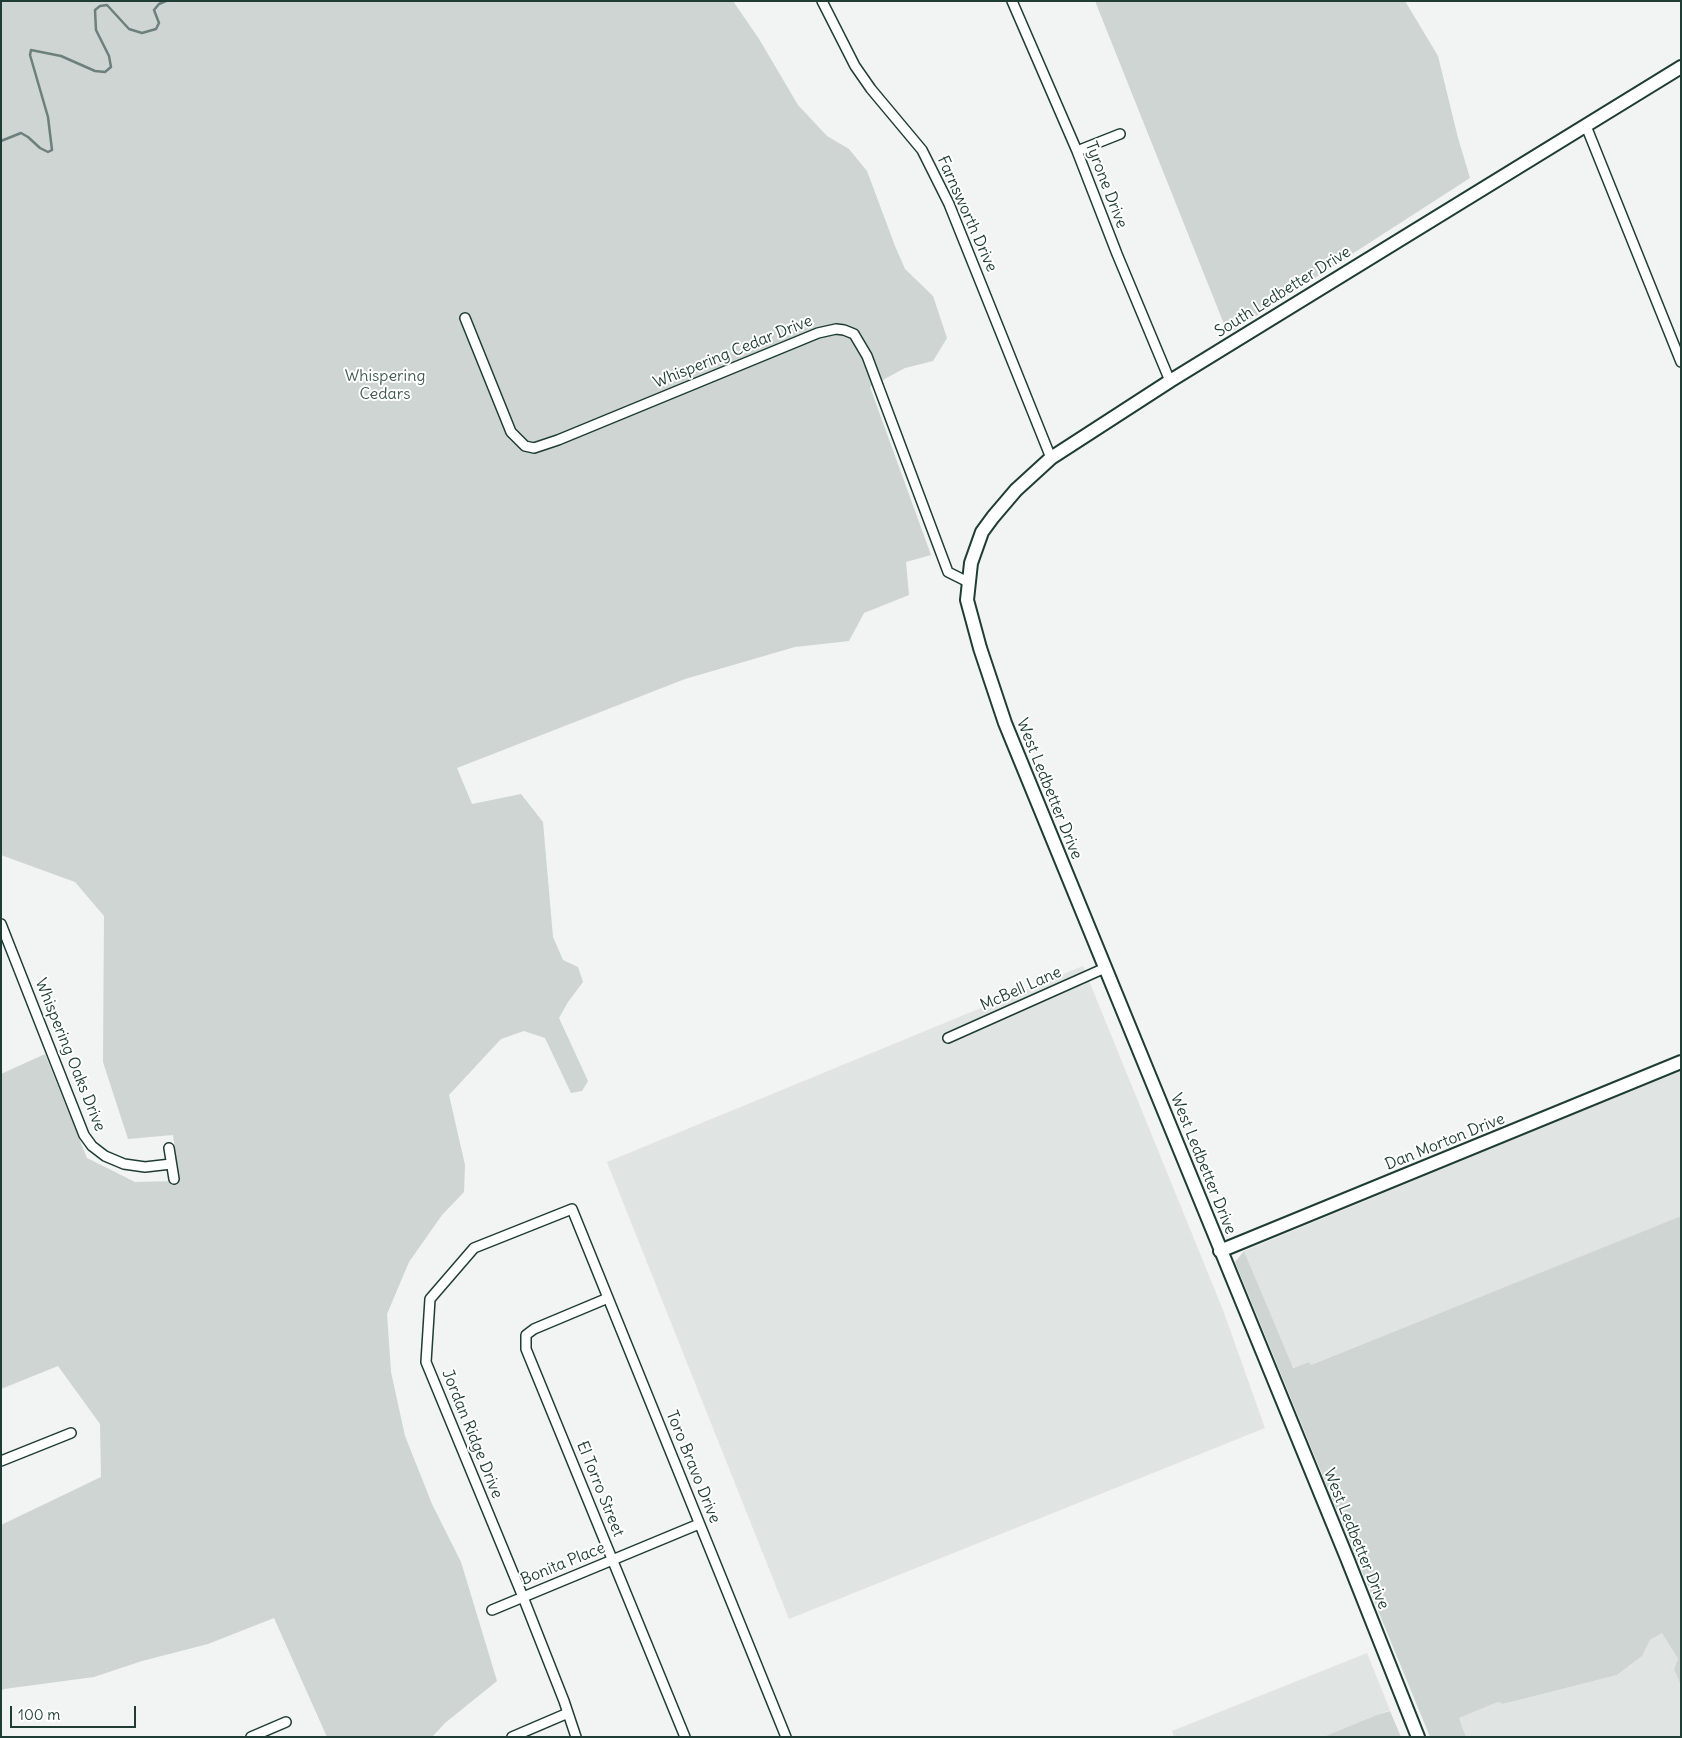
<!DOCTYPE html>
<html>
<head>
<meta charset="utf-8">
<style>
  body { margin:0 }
  #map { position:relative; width:1682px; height:1738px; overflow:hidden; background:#f2f3f3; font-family:Delius,sans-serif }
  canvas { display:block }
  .frame { position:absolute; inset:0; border:2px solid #1f3d34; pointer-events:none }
  .scale { position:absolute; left:10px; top:1706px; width:126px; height:22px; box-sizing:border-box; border:2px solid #1f3d34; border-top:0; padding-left:6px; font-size:15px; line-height:18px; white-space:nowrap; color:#1f3d34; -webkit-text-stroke:4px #fff; paint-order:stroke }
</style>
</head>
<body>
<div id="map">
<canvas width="1682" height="1738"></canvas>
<div class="frame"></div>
<div class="scale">100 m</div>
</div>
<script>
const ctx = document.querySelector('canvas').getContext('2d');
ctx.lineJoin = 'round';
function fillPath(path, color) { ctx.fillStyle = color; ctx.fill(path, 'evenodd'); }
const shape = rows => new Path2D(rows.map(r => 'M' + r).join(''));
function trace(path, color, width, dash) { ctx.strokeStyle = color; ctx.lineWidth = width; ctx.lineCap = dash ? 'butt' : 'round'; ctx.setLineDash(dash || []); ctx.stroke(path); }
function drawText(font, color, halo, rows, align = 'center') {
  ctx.font = font + ' Delius,sans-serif'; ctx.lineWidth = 4; ctx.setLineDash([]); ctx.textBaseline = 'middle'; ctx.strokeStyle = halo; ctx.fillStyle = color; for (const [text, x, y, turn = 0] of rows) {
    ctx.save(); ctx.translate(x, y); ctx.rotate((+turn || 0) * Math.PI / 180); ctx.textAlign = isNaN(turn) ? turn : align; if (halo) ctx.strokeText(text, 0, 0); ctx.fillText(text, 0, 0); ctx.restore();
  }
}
fillPath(shape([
  [1083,966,1223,1310,1265,1428,789,1619,607,1162],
  [1681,1070,1681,1216,1311,1365,1309,1362,1292,1368,1244,1251],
  [1662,1633,1678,1659,1674,1669,1681,1686,1681,1737,1466,1737,1459,1718,1498,1702,1503,1704,1617,1675,1642,1656,1650,1640],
  [1367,1653,1390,1710,1323,1737,1174,1737,1172,1731]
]), '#e0e4e3');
fillPath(shape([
  [1,1,733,1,759,39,798,105,827,136,849,149,867,171,895,246,905,269,933,296,947,338,933,361,905,368,870,387,931,555,906,562,909,595,864,613,849,641,795,647,685,679,457,768,472,804,521,794,543,822,553,937,563,960,578,967,583,982,568,1002,559,1018,588,1081,582,1091,571,1093,545,1038,524,1031,501,1039,449,1095,465,1165,464,1192,442,1215,409,1262,387,1314,391,1372,405,1436,432,1504,461,1562,497,1681,445,1723,432,1737,327,1737,274,1618,208,1644,142,1661,94,1677,4,1689,1,1691,1,1525,101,1477,100,1424,58,1366,1,1389,1,1074,45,1054,87,1158,135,1182,179,1181,173,1135,128,1139,103,1062,104,916,75,882,1,855],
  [1095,1,1405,1,1438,56,1458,138,1470,178,1228,334],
  [1681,1216,1681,1686,1674,1669,1678,1659,1662,1633,1650,1640,1642,1656,1617,1675,1503,1704,1498,1702,1459,1718,1466,1737,1430,1737,1235,1262,1244,1251,1293,1368,1309,1362,1311,1365],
  [1390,1711,1401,1737,1323,1737,1377,1715]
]), '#ced5d3');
trace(shape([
  [1,141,21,133,28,137,40,148,48,152,52,150,48,117,30,55,31,50,61,56,95,71,105,72,111,67,109,56,96,30,95,10,100,6,107,5,129,29,142,33,156,29,159,23,154,10,159,4,166,1]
]), '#6d807b', 2.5);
const street = shape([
  [822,1,855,66,871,89,922,150,949,204,1051,458],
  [1012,1,1077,151,1117,254,1170,381],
  [1586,126,1681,362],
  [1077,151,1120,134],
  [465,318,511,432,525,446,534,448,558,440,818,333,836,329,844,330,854,334,867,356,948,572,968,582],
  [1,924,84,1135,92,1146,105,1156,124,1164,145,1167,171,1164],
  [948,1038,1105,968],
  [169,1148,174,1179],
  [608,1298,534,1329,526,1335,526,1349,685,1737],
  [1,1461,71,1433],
  [492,1610,699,1524],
  [251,1737,286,1722],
  [512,1737,568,1713],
  [576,1737,564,1701,523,1597,426,1362,430,1299,474,1248,572,1209,786,1737]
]);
const secondary = shape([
  [1220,1251,1681,1062],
  [1418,1737,1347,1558,1005,723,980,648,967,600,971,563,982,532,993,517,1016,490,1051,458,1170,381,1681,67]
]);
trace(street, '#1f3d34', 12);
trace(secondary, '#1f3d34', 16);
trace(street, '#fff', 9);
trace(secondary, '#fff', 12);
drawText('16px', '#1f3d34', '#fff', [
  ["Tyrone Drive",1106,185,69],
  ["Farnsworth Drive",967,214,66],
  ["South Ledbetter Drive",1283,292,-32],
  ["Whispering Cedar Drive",733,352,-22],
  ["West Ledbetter Drive",1049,789,68],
  ["McBell Lane",1021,989,-24],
  ["Whispering Oaks Drive",70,1055,68],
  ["Dan Morton Drive",1445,1142,-22],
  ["West Ledbetter Drive",1203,1164,68],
  ["Jordan Ridge Drive",472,1434,68],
  ["Toro Bravo Drive",693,1467,68],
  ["El Torro Street",600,1489,68],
  ["West Ledbetter Drive",1356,1539,68],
  ["Bonita Place",563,1564,-22]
]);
drawText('16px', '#425b54', '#fff', [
  ["Whispering",385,376],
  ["Cedars",385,394]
]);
</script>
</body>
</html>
